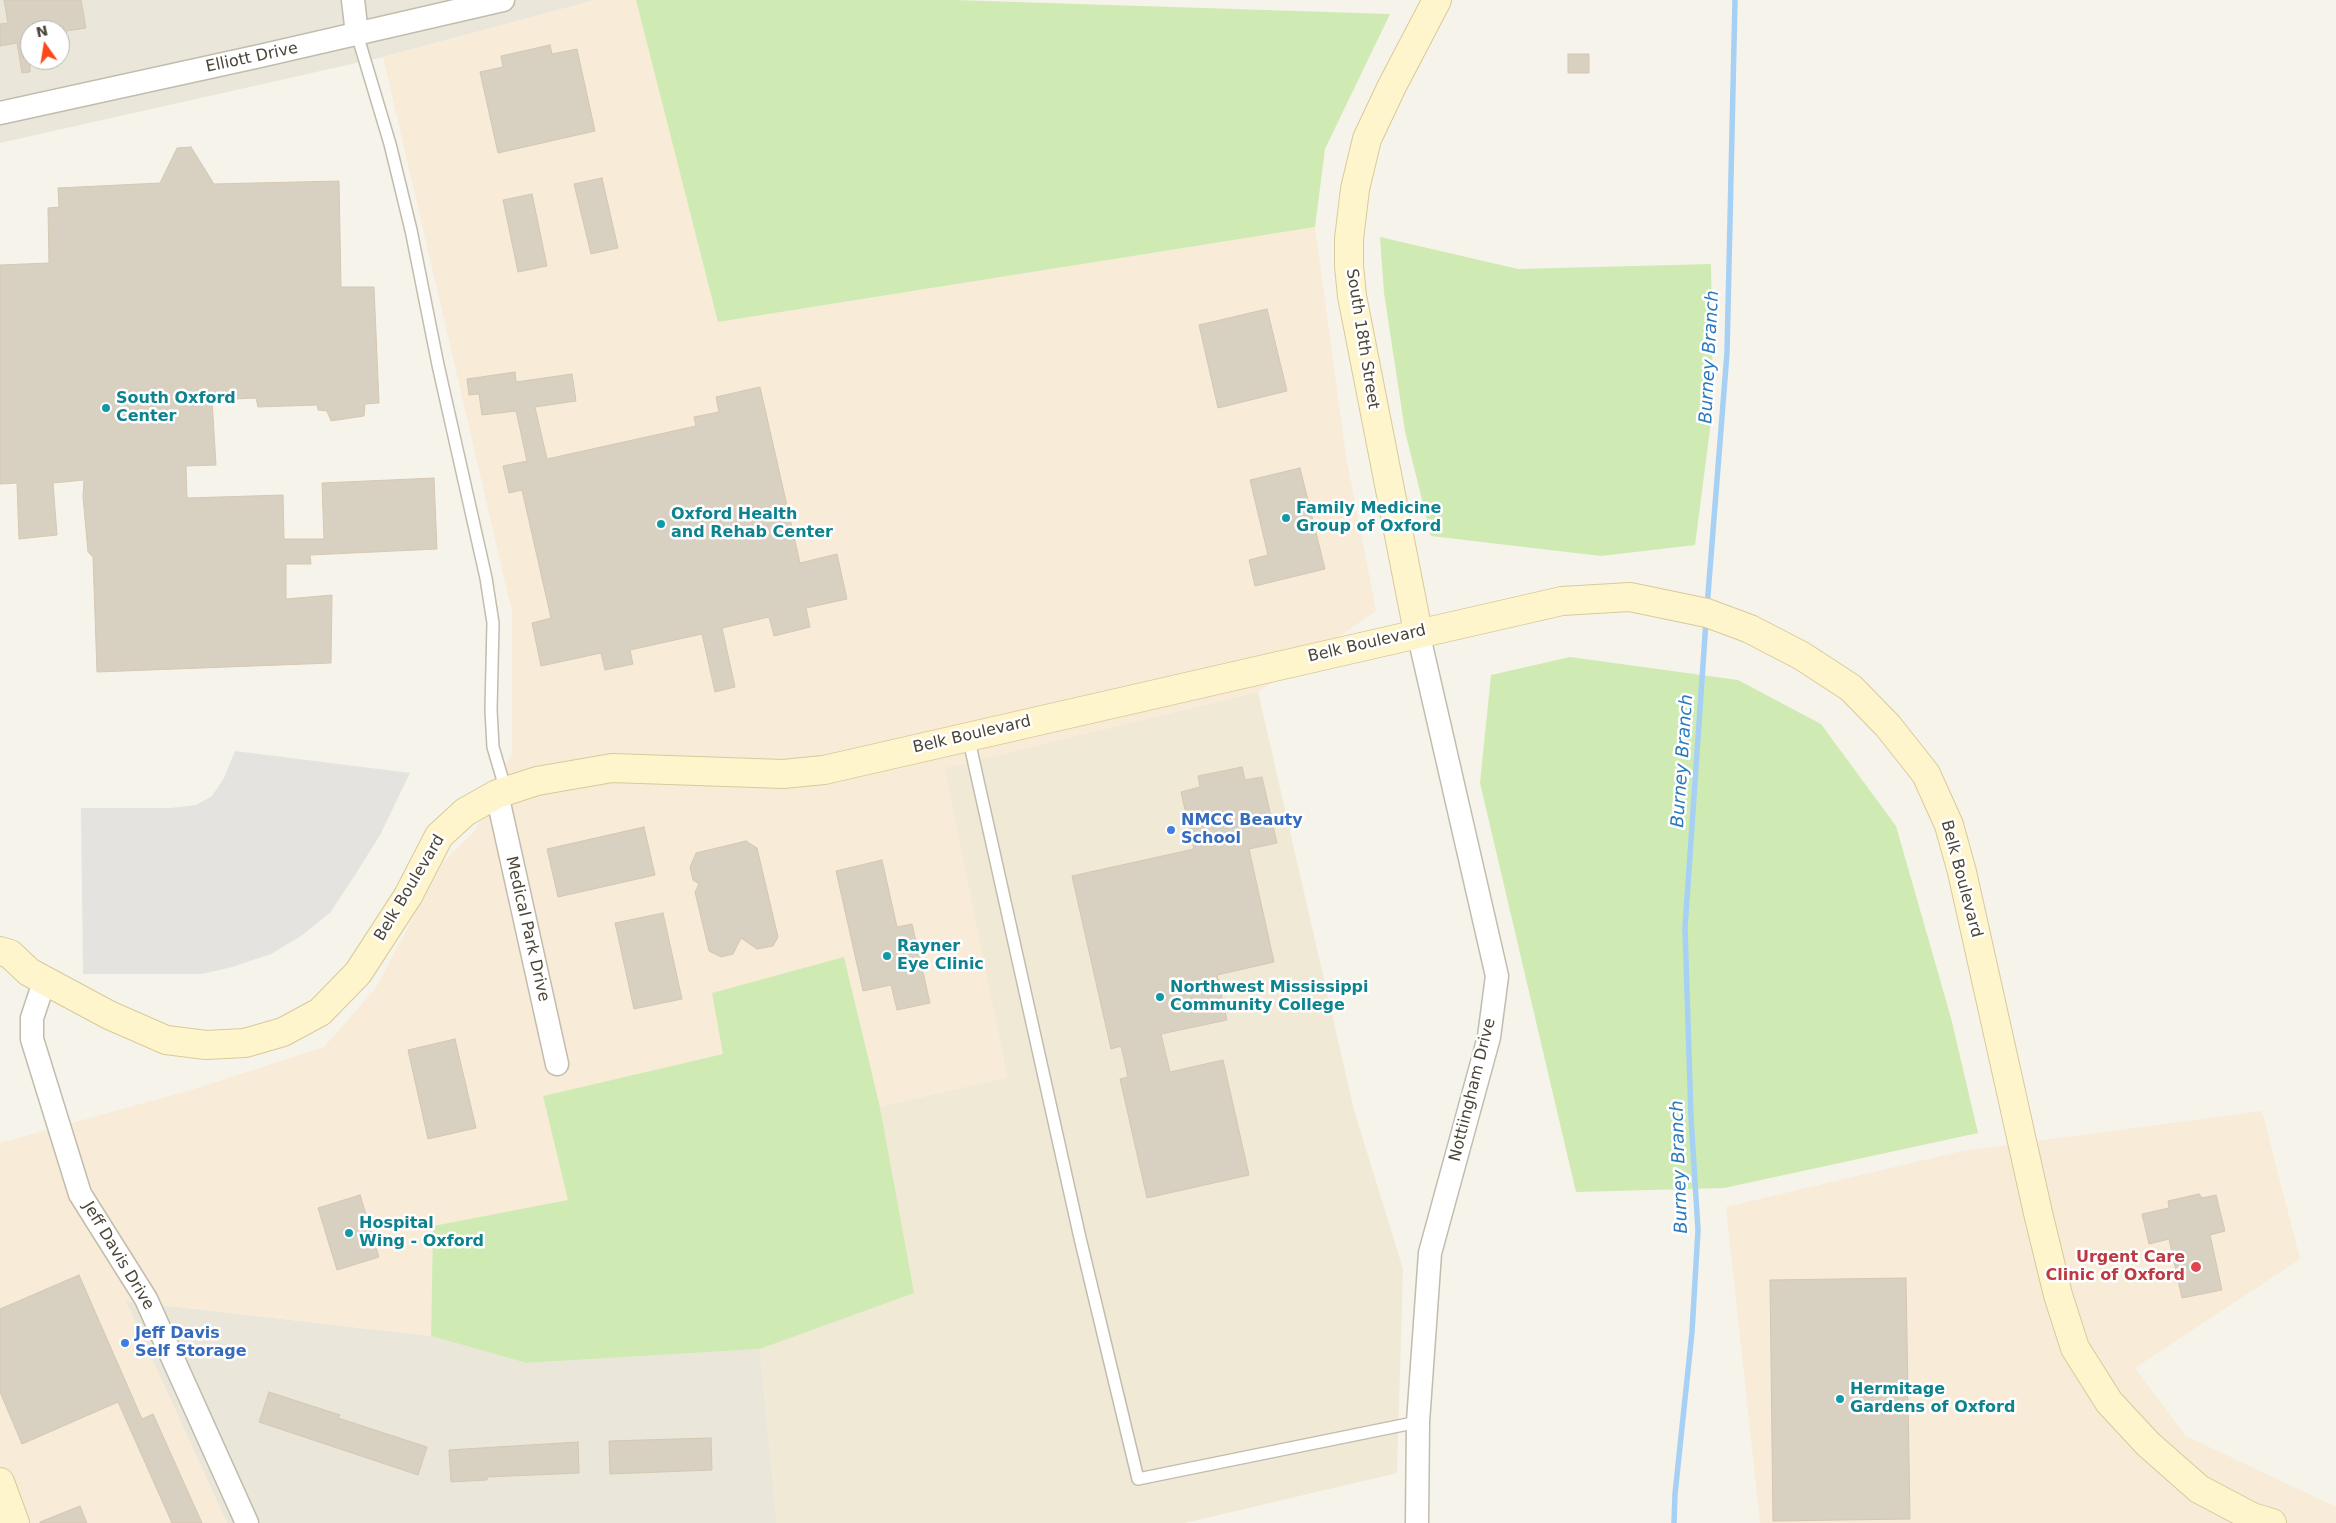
<!DOCTYPE html>
<html>
<head>
<meta charset="utf-8">
<style>
  body { margin:0 }
  #map { position:relative; width:2336px; height:1523px; overflow:hidden; background:#f6f3eb; font-family:"DejaVu Sans",sans-serif }
  canvas { display:block }
  .north { position:absolute; left:20px; top:20px; width:50px; height:50px; box-sizing:border-box; background:#fff; border:1px solid #b7b5af; border-radius:50%; rotate:347deg; font-size:14px; font-weight:700; line-height:20px; text-align:center; color:#4b4538 }
  .north::after { content:''; display:block; margin:auto; width:18px; height:22px; background:#ff4719; clip-path:polygon(50% 0,100% 100%,50% 72%,0 100%) }
</style>
</head>
<body>
<div id="map">
<canvas width="2336" height="1523"></canvas>
<div class="north">N</div>
</div>
<script>
const ctx = document.querySelector('canvas').getContext('2d');
ctx.lineJoin = 'round';
function fillPath(path, color) { ctx.fillStyle = color; ctx.fill(path, 'evenodd'); }
const shape = rows => new Path2D(rows.map(r => 'M' + r).join(''));
function trace(path, color, width, dash) { ctx.strokeStyle = color; ctx.lineWidth = width; ctx.lineCap = dash ? 'butt' : 'round'; ctx.setLineDash(dash || []); ctx.stroke(path); }
function drawText(font, color, halo, rows, align = 'center') {
  ctx.font = font + ' "DejaVu Sans",sans-serif'; ctx.lineWidth = 5; ctx.setLineDash([]); ctx.textBaseline = 'middle'; ctx.strokeStyle = halo; ctx.fillStyle = color; for (const [text, x, y, turn = 0] of rows) {
    ctx.save(); ctx.translate(x, y); ctx.rotate((+turn || 0) * Math.PI / 180); ctx.textAlign = isNaN(turn) ? turn : align; if (halo) ctx.strokeText(text, 0, 0); ctx.fillText(text, 0, 0); ctx.restore();
  }
}
fillPath(shape([
  [0,0,595,0,383,57,0,143],
  [30,30,60,30,60,60,30,60],
  [125,1301,431,1336,526,1363,760,1349,777,1523,227,1523]
]), '#eae6d9');
fillPath(shape([
  [595,0,636,0,719,322,1315,227,1346,456,1376,611,1258,692,946,768,1007,1077,880,1107,844,958,723,1054,543,1096,569,1201,433,1226,431,1336,126,1301,227,1523,0,1523,0,1143,191,1090,324,1047,375,989,443,862,475,831,512,752,512,612,383,57],
  [2262,1111,2300,1259,2135,1368,2186,1436,2336,1507,2336,1523,1760,1523,1726,1207,1962,1151]
]), '#f8ebd7');
fillPath(shape([
  [1258,692,1354,1110,1403,1269,1397,1473,1185,1523,777,1523,760,1349,913,1293,880,1107,1007,1077,945,768]
]), '#f0e9d5');
fillPath(shape([
  [636,0,954,0,1390,14,1325,149,1315,227,718,322],
  [1380,237,1518,269,1711,264,1713,406,1695,545,1601,556,1431,536,1405,431,1384,293],
  [1570,657,1738,680,1821,724,1896,826,1951,1018,1978,1133,1724,1188,1576,1192,1480,783,1491,675],
  [844,957,880,1107,914,1293,760,1349,526,1363,431,1336,433,1226,568,1200,543,1096,723,1054,712,993]
]), '#cfebb3');
fillPath(shape([
  [235,751,410,773,380,835,355,875,330,913,301,936,271,954,232,967,202,974,83,974,81,808,170,808,196,805,212,796,224,778]
]), '#e5e3df');
trace(shape([
  [1707,607,1727,353,1735,0],
  [1674,1523,1675,1494,1692,1332,1698,1230,1691,1117,1685,928,1706,621]
]), '#a6d1f4', 5.5);
const building = shape([
  [4,0,81,0,86,28,60,32,60,30,30,30,30,72,22,73,17,43,0,46,0,24,8,23,4,0],
  [550,45,552,54,577,49,595,131,498,153,480,72,503,67,501,56,550,45],
  [1568,54,1589,54,1589,73,1568,73,1568,54],
  [191,147,214,184,339,181,341,287,374,287,379,403,365,404,364,416,331,421,327,411,318,410,317,405,258,407,256,398,212,400,216,465,186,466,187,498,283,495,284,539,324,539,322,483,434,478,437,549,310,555,311,564,286,564,286,599,332,595,331,663,97,672,93,557,88,552,83,497,84,480,53,483,57,535,19,539,17,483,0,484,0,265,49,263,48,208,59,207,58,188,160,183,177,148,191,147],
  [602,178,618,248,591,254,574,184,602,178],
  [532,194,547,266,518,272,503,200,532,194],
  [1267,309,1287,391,1218,408,1199,325,1267,309],
  [515,372,516,382,572,374,576,401,535,407,547,459,696,426,694,417,719,412,716,397,760,387,800,563,837,554,847,599,806,608,810,627,774,636,769,617,722,628,735,687,715,692,702,634,630,650,633,664,605,670,601,653,541,666,532,623,551,618,522,490,509,493,503,466,527,461,516,411,482,415,479,394,469,395,467,379,515,372],
  [1300,468,1325,569,1255,586,1249,560,1268,555,1250,480,1300,468],
  [1242,767,1245,780,1262,777,1277,843,1249,849,1274,962,1217,975,1227,1020,1161,1034,1170,1072,1223,1060,1249,1175,1147,1198,1120,1079,1128,1077,1121,1046,1111,1049,1072,876,1194,849,1181,792,1200,787,1198,776,1242,767],
  [644,827,655,875,558,897,547,849,644,827],
  [746,841,757,848,778,937,773,946,757,949,741,938,733,954,721,957,709,951,695,892,699,884,693,880,690,867,696,853,746,841],
  [882,860,897,927,912,924,930,1003,897,1010,891,985,863,991,836,871,882,860],
  [663,913,682,999,634,1009,615,923,663,913],
  [455,1039,476,1128,428,1139,408,1050,455,1039],
  [2199,1194,2202,1198,2216,1195,2225,1231,2210,1235,2222,1290,2182,1298,2169,1239,2149,1244,2142,1214,2169,1208,2168,1201,2199,1194],
  [360,1195,379,1257,337,1270,318,1208,360,1195],
  [79,1275,142,1419,153,1414,202,1523,172,1523,118,1402,22,1444,0,1392,0,1309,79,1275],
  [1906,1278,1910,1519,1773,1521,1770,1280,1906,1278],
  [269,1392,340,1415,338,1418,427,1447,418,1475,259,1422,269,1392],
  [711,1438,712,1470,610,1474,609,1441,711,1438],
  [578,1442,579,1473,487,1477,487,1480,451,1482,449,1450,578,1442],
  [80,1506,87,1523,40,1523,40,1522,80,1506]
]);
fillPath(building, '#d8d0c0');
trace(building, '#d4c8b3', 1);
const lane = shape([
  [357,34,390,144,411,230,438,365,486,578,493,623,491,710,493,747,506,791],
  [968,736,1080,1238,1138,1479,1418,1422]
]);
const street = shape([
  [353,0,357,34],
  [0,113,260,56,503,0],
  [497,794,557,1064],
  [45,979,32,1018,32,1039,80,1194,146,1299,247,1523],
  [1417,1523,1418,1422,1430,1253,1489,1037,1497,976,1418,632]
]);
const secondary = shape([
  [1418,632,1352,296,1349,266,1349,239,1355,189,1367,139,1392,86,1437,0],
  [0,951,10,954,29,972,109,1015,166,1040,206,1045,245,1043,283,1032,320,1012,358,973,408,896,439,836,465,812,497,794,537,781,612,768,783,774,824,770,1562,601,1630,597,1707,613,1750,629,1802,656,1851,688,1888,726,1926,774,1949,825,1962,872,2038,1213,2058,1295,2075,1348,2109,1402,2148,1444,2199,1489,2252,1517,2272,1523],
  [0,1482,15,1523]
]);
trace(lane, '#c2bcad', 14);
trace(street, '#c2bcad', 25);
trace(secondary, '#d8ca9a', 30);
trace(lane, '#fff', 11);
trace(street, '#fff', 22);
trace(secondary, '#fff5cc', 28);
for (const [x, y, r, color] of [
  [106,408,5,"#0f9aa8"],
  [1286,518,5,"#0f9aa8"],
  [661,524,5,"#0f9aa8"],
  [1171,830,5,"#3f7fe0"],
  [887,956,5,"#0f9aa8"],
  [1160,997,5,"#0f9aa8"],
  [349,1233,5,"#0f9aa8"],
  [2196,1267,6,"#e0444e"],
  [125,1343,5,"#3f7fe0"],
  [1840,1399,5,"#0f9aa8"]
]) { const dot = new Path2D(); dot.arc(x, y, r, 0, 2 * Math.PI); ctx.fillStyle = color; ctx.fill(dot); trace(dot, '#fff', 2); }
drawText('16px', '#4b4538', '#fff', [
  ["Elliott Drive",252,58,-12],
  ["South 18th Street",1362,339,81],
  ["Belk Boulevard",1367,644,-13],
  ["Belk Boulevard",972,735,-13],
  ["Belk Boulevard",1961,879,75],
  ["Belk Boulevard",410,888,-59],
  ["Medical Park Drive",527,929,77],
  ["Nottiingham Drive",1473,1090,-76],
  ["Jeff Davis Drive",118,1256,59]
]);
drawText('bold 16px', '#0d838f', '#fff', [
  ["South Oxford",116,399],
  ["Center",116,417],
  ["Family Medicine",1296,509],
  ["Group of Oxford",1296,527],
  ["Oxford Health",671,515],
  ["and Rehab Center",671,533],
  ["Rayner",897,947],
  ["Eye Clinic",897,965],
  ["Northwest Mississippi",1170,988],
  ["Community College",1170,1006],
  ["Hospital",359,1224],
  ["Wing - Oxford",359,1242],
  ["Hermitage",1850,1390],
  ["Gardens of Oxford",1850,1408]
], 'left');
drawText('bold 16px', '#366cbe', '#fff', [
  ["NMCC Beauty",1181,821],
  ["School",1181,839],
  ["Jeff Davis",135,1334],
  ["Self Storage",135,1352]
], 'left');
drawText('bold 16px', '#be3a42', '#fff', [
  ["Urgent Care",2185,1258],
  ["Clinic of Oxford",2185,1276]
], 'right');
drawText('italic 18px', '#2b79be', '#fff', [
  ["Burney Branch",1710,357,-87],
  ["Burney Branch",1683,761,-86],
  ["Burney Branch",1680,1167,-92]
]);
</script>
</body>
</html>
